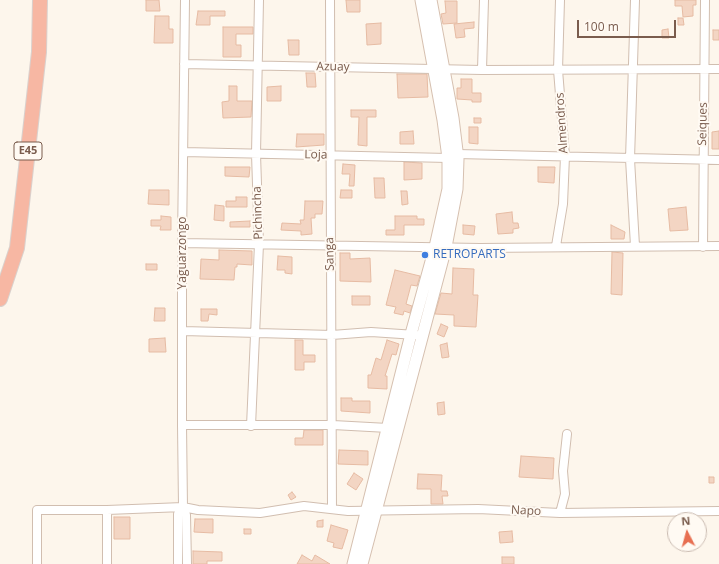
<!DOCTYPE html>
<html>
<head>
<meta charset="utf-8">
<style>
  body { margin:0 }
  #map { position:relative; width:719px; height:564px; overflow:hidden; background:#fdf6ec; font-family:"Open Sans",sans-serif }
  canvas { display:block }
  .north { position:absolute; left:667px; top:512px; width:40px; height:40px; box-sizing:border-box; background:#fffaf3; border:1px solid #cabbb1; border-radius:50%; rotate:354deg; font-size:11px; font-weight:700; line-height:16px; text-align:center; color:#7a5c4d }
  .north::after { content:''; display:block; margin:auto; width:14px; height:18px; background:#e76f51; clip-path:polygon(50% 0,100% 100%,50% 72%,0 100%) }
  .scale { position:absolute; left:577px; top:20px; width:99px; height:18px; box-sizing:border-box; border:2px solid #7a5c4d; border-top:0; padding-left:5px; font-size:12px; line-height:14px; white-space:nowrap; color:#7a5c4d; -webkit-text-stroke:3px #fffaf3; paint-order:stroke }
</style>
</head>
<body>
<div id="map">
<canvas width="719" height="564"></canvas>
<div class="north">N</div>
<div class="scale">100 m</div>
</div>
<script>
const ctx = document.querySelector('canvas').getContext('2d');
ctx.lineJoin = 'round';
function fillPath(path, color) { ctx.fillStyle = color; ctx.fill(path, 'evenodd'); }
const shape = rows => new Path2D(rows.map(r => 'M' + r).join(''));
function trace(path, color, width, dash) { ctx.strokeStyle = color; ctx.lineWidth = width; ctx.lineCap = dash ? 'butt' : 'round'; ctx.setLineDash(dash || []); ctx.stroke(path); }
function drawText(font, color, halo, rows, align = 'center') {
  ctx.font = font + ' "Open Sans",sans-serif'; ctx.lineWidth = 4; ctx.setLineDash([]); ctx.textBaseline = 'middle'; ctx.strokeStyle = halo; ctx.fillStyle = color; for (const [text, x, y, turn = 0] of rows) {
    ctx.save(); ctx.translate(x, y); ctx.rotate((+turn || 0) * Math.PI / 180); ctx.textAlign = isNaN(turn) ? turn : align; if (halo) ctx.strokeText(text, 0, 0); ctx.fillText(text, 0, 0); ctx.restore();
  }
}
const building = shape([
  [146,0,159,0,160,11,146,11,146,0],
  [346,0,360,0,360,12,347,12,346,0],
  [675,0,696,0,696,5,693,5,693,16,683,17,682,6,675,6,675,0],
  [445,1,457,1,457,23,443,24,441,14,446,13,445,1],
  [198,11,225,11,225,16,210,16,210,25,196,25,198,11],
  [155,16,169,16,169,29,173,29,173,43,154,43,155,16],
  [678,18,683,18,684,25,678,25,678,18],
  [474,22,474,28,464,29,465,37,456,38,454,24,474,22],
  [381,23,381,44,367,45,366,24,381,23],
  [223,27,253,27,253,34,236,34,236,45,241,45,241,57,223,57,223,27],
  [668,29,669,38,662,38,662,30,668,29],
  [713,30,719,30,719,40,713,40,713,30],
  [288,40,299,40,299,55,289,55,288,40],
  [306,73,315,73,316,87,307,87,306,73],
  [397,74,427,74,428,97,398,98,397,74],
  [461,79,472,79,472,93,481,93,481,102,472,102,472,100,457,99,457,88,461,88,461,79],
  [229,86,237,86,237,101,252,101,251,117,223,118,222,102,229,101,229,86],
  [281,86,281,101,267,101,267,87,281,86],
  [351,110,376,110,376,117,367,117,367,146,358,145,359,117,351,117,351,110],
  [474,118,481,118,481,123,474,123,474,118],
  [469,127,478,127,478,144,469,143,469,127],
  [413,131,414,144,400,144,400,132,413,131],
  [719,131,719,149,712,149,712,132,719,131],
  [297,134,324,134,324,145,296,147,297,134],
  [404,162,422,163,422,179,404,180,404,162],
  [343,164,355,165,354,186,349,186,350,174,342,174,343,164],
  [225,167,250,167,249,177,225,176,225,167],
  [538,167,555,167,554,183,538,182,538,167],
  [374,178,384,178,385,198,375,198,374,178],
  [149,190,169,190,169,205,148,204,149,190],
  [341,190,352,190,352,198,340,198,341,190],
  [401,191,407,191,408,204,402,205,401,191],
  [236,197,247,197,247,207,226,207,226,201,236,201,236,197],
  [305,201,323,201,322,214,315,214,315,218,311,218,312,234,301,235,301,231,281,230,282,223,301,224,300,220,304,220,305,201],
  [215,205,224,206,224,221,214,220,215,205],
  [686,207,688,230,670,231,668,209,686,207],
  [512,212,513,223,518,223,519,228,513,229,513,233,498,234,496,214,512,212],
  [161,216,171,217,171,230,160,230,161,226,151,226,151,220,161,220,161,216],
  [395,216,417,216,417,219,424,219,424,225,404,225,404,235,386,235,386,230,395,230,395,216],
  [250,221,250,227,230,227,230,222,250,221],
  [463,225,475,226,474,235,463,234,463,225],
  [611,225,625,232,624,239,611,239,611,225],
  [219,250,252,251,252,265,237,264,237,267,235,267,234,280,200,279,201,259,219,260,219,250],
  [612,252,623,253,622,295,611,294,612,252],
  [340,253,350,253,350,259,370,258,371,282,340,281,340,253],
  [278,256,292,257,292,274,285,273,285,270,277,270,278,256],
  [146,264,157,264,157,270,146,270,146,264],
  [453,268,474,269,473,295,478,295,476,327,454,326,454,315,435,314,441,293,452,294,453,268],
  [395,270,420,276,417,286,411,285,406,304,412,306,410,313,404,311,403,315,394,313,396,307,386,305,395,270],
  [352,296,370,296,370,305,352,305,352,296],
  [155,308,165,308,165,321,154,321,155,308],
  [201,309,217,309,217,315,209,314,208,321,201,321,201,309],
  [441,324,448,327,444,337,437,334,441,324],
  [165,338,166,352,149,352,149,339,165,338],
  [295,340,303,340,303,355,315,355,315,362,304,362,304,370,295,370,295,340],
  [387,340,399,344,396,355,392,354,385,376,387,376,387,389,368,388,368,375,371,375,376,358,381,360,387,340],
  [447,343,449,357,442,358,440,345,447,343],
  [341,398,352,398,352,401,370,401,370,413,341,411,341,398],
  [444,402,445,414,438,415,437,403,444,402],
  [304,430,323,430,323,445,295,445,295,438,303,438,304,430],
  [339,450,368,451,368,465,338,464,339,450],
  [521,456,554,458,553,479,519,477,521,456],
  [354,473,363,479,356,490,347,484,354,473],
  [418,474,442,475,441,491,447,491,448,496,442,496,443,504,431,504,431,489,417,489,418,474],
  [709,477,714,477,714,483,709,483,709,477],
  [292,492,296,497,291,500,288,495,292,492],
  [114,517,130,517,130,539,114,539,114,517],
  [195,519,213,519,213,533,194,532,195,519],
  [323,520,323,527,317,527,317,521,323,520],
  [331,525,348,530,342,549,333,547,334,543,327,541,331,525],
  [244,529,251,529,251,534,244,534,244,529],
  [512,531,513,542,500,543,499,532,512,531],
  [193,551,222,552,222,561,207,561,207,564,193,564,193,551],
  [302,555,312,561,315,555,330,564,297,564,302,555],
  [502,557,514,557,514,564,502,564,502,557]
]);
fillPath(building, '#f3d5c3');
trace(building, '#e6bba3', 1);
const street = shape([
  [185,0,182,243,182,425,183,507,186,515,187,564],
  [330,0,332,509],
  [635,0,630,159,635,246],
  [184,64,482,70,719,69],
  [482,70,484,0],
  [184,152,448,158],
  [457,154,719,160],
  [182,243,480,248,719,246],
  [556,246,563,204,565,156,558,70,560,0],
  [703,247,705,0],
  [183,331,332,335,371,332,416,335],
  [182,425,333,425,388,428],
  [251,426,259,244,256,154,259,0],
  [107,510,107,564],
  [560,513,565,494,563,471,567,434],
  [37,564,37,510,107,510,183,507,198,510,260,513,304,506,348,511,478,509,560,513,719,511],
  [178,564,178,514,183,507]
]);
const secondary = shape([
  [353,564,411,334,435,247,448,189,448,158,443,120,421,0],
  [362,564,446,247,457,189,458,159,453,118,431,0]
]);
const highway = shape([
  [0,299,17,248,39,52,40,0]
]);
trace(street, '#d1beb0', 10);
trace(secondary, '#d6c0b0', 13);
trace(highway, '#dad1cd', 16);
trace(street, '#fff', 8);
trace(secondary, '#fff', 11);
trace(highway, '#f7b7a3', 14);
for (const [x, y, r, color] of [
  [425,255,4,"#3f7fe0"]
]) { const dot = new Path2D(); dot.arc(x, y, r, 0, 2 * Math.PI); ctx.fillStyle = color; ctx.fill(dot); trace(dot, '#fffaf3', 1.5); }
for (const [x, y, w] of [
  [28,151,28]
]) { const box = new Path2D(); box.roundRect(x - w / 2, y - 9, w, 18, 3); ctx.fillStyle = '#fffaf3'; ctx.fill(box); trace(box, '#7a5c4d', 1); }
drawText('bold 11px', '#7a5c4d', null, [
  ["E45",28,151]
]);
drawText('12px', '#7a5c4d', '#fffaf3', [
  ["Azuay",333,67,1],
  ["Almendros",562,123,-94],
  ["Seiques",703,124,-89],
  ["Loja",316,155,1],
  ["Pichincha",258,213,-92],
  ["Yaguarzongo",183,253,-90],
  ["Sanga",330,254,-91],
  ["Napo",526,511,3]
]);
drawText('12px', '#366cbe', '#fffaf3', [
  ["RETROPARTS",433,255]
], 'left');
</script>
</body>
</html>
